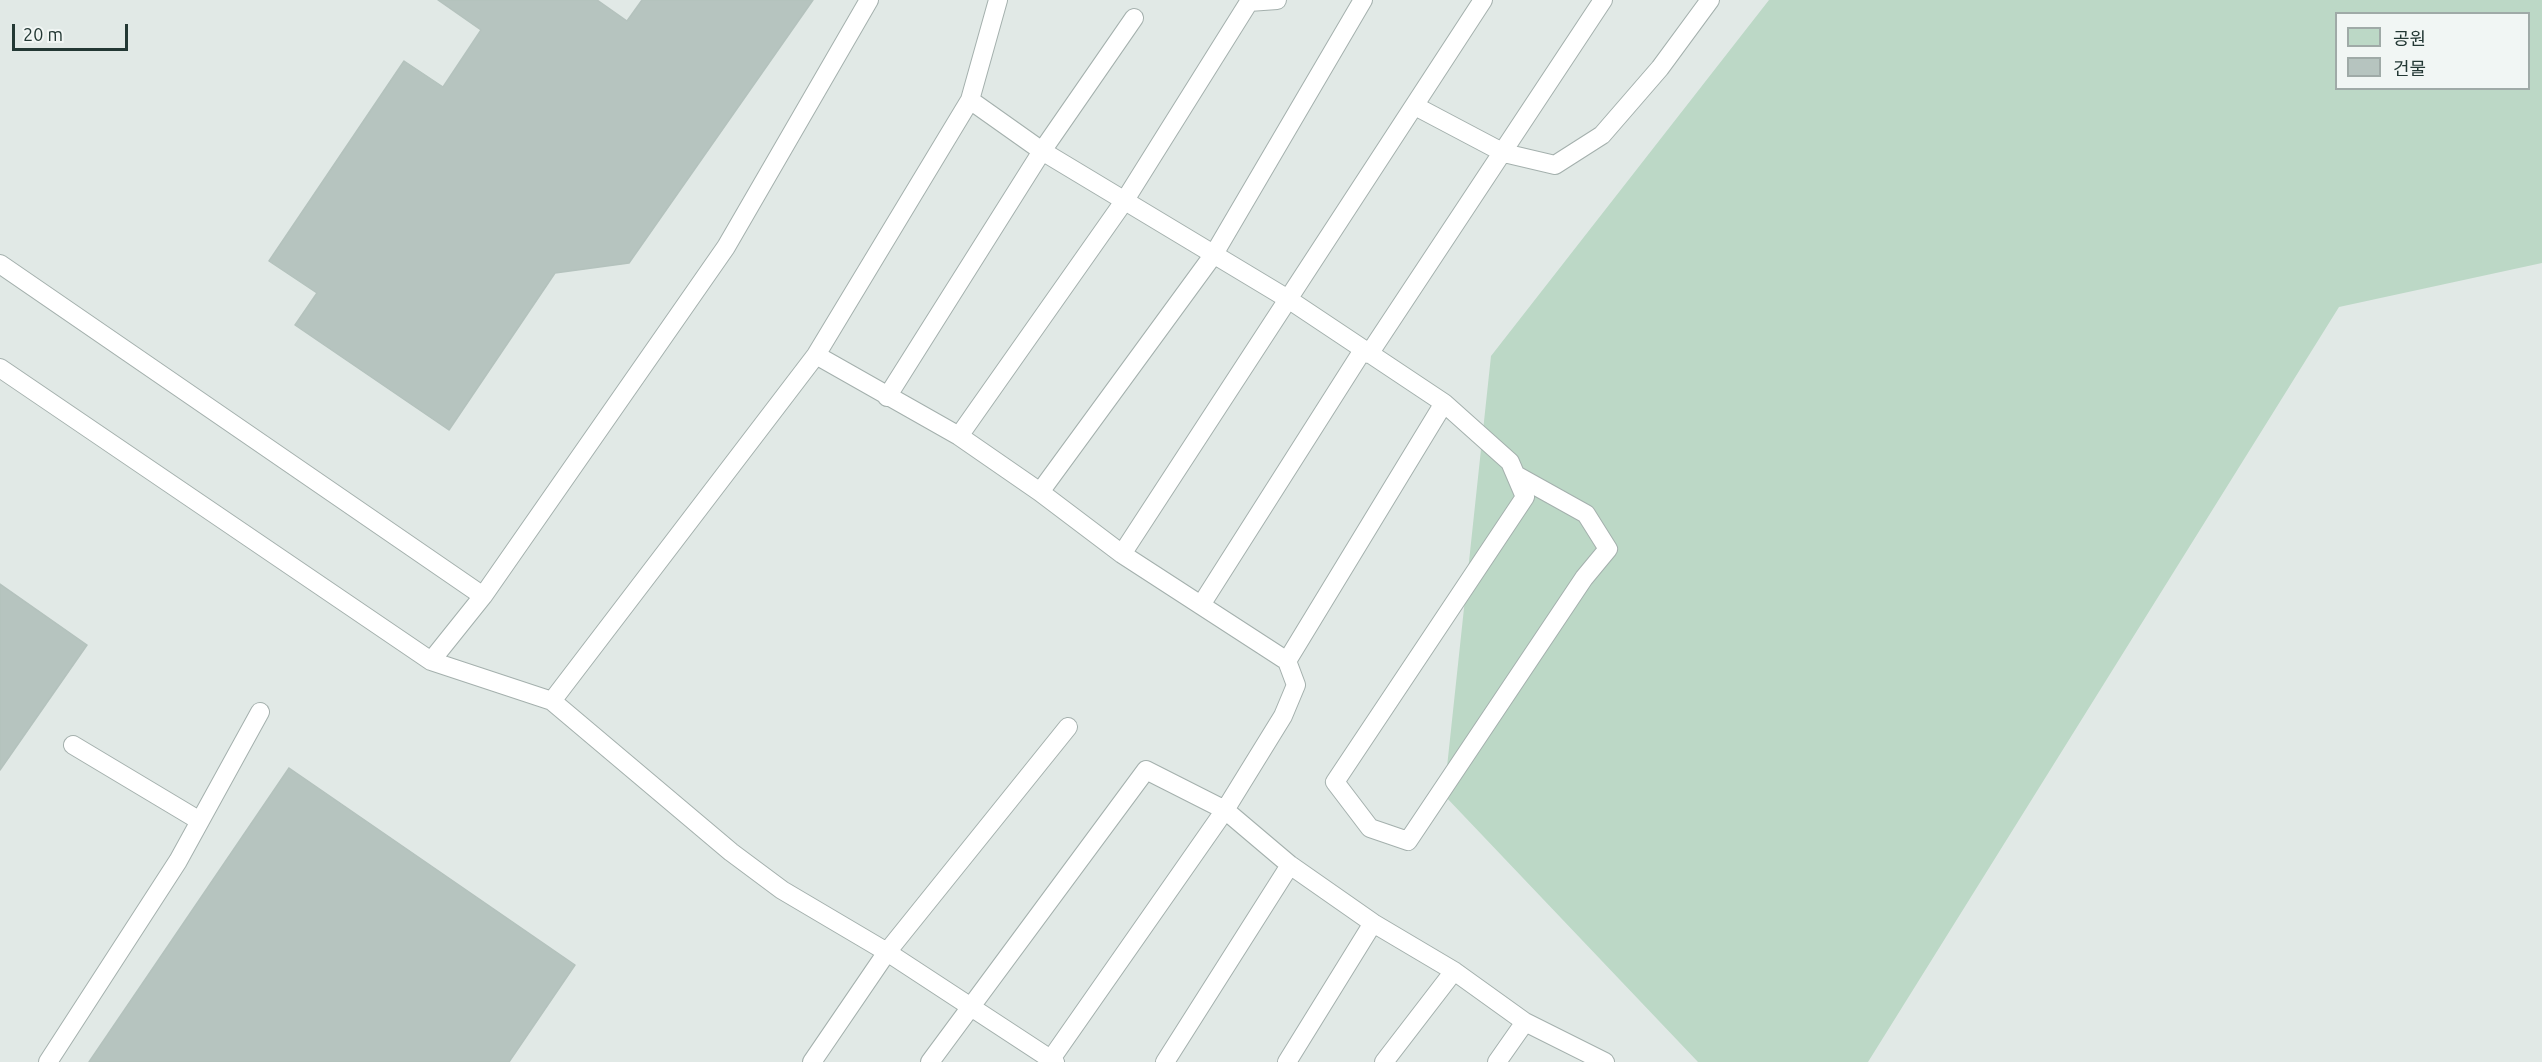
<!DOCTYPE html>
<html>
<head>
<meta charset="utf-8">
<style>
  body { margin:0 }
  #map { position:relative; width:2542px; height:1062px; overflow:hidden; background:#e1e9e6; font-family:Ubuntu,"Noto Sans KR",sans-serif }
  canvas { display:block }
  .legend { position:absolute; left:2335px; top:12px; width:195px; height:78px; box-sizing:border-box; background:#f1f6f4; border:2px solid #9faaa7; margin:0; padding:8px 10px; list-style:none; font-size:18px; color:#233834 }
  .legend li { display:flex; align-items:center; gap:12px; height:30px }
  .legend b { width:30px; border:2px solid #9faaa7 }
  .scale { position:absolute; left:12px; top:24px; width:116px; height:27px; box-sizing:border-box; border:3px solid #233834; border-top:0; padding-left:8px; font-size:18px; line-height:21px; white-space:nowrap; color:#233834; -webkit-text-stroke:4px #f1f6f4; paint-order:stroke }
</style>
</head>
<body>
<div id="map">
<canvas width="2542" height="1062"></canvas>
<ul class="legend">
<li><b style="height:16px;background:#bcd8c6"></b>공원</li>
<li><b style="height:16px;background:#b6c4bf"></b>건물</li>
</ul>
<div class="scale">20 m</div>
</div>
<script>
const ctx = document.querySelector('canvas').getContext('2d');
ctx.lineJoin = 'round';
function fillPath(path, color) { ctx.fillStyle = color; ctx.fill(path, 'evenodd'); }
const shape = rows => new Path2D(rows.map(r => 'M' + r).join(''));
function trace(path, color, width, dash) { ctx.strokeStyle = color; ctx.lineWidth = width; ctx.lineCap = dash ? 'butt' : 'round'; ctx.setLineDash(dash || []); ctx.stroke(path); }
fillPath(shape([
  [1769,0,2542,0,2542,263,2339,307,1868,1062,1698,1062,1444,795,1491,356],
  [2336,14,2528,14,2528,88,2336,88]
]), '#bcd8c6');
const building = shape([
  [438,0,597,0,627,21,642,0,813,0,629,263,555,273,449,430,295,325,317,293,269,261,404,61,443,87,481,30,438,0],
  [0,584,87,645,0,770,0,584],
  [289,768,575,965,509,1062,89,1062,289,768]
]);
fillPath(building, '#b6c4bf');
trace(building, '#b4c2bd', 1.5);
const lane = shape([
  [1415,106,1504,153,1555,165,1602,135,1660,68,1710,0],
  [0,264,483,596],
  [1369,354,1603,0],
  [816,355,959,436,1040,492,1122,554,1287,661,1444,403,1288,299,1042,151,970,100],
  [0,368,431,661,552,701,731,852,782,890,887,952,1055,1062],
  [887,397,1042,151,1134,18],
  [1444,403,1510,462,1525,497,1335,782,1370,828,1408,841,1584,578,1608,549,1586,514,1516,475],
  [959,436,1125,200,1249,2,1277,0],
  [1040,492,1214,254,1363,0],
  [1122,554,1483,0],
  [1201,605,1363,350],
  [431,661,483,596,726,247,869,0],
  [552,701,816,355,970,100,998,0],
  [73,745,200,821],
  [48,1062,178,861,260,712],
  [812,1062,887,952,1068,727],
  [930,1062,1146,770,1225,810,1290,865,1373,923,1454,971,1525,1022],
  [1049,1062,1225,810,1283,716,1296,685,1287,661],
  [1165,1062,1290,865],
  [1287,1062,1373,923],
  [1384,1062,1454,971],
  [1497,1062,1525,1022,1605,1062]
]);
trace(lane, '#a4b0ad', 20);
trace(lane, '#fff', 18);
</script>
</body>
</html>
